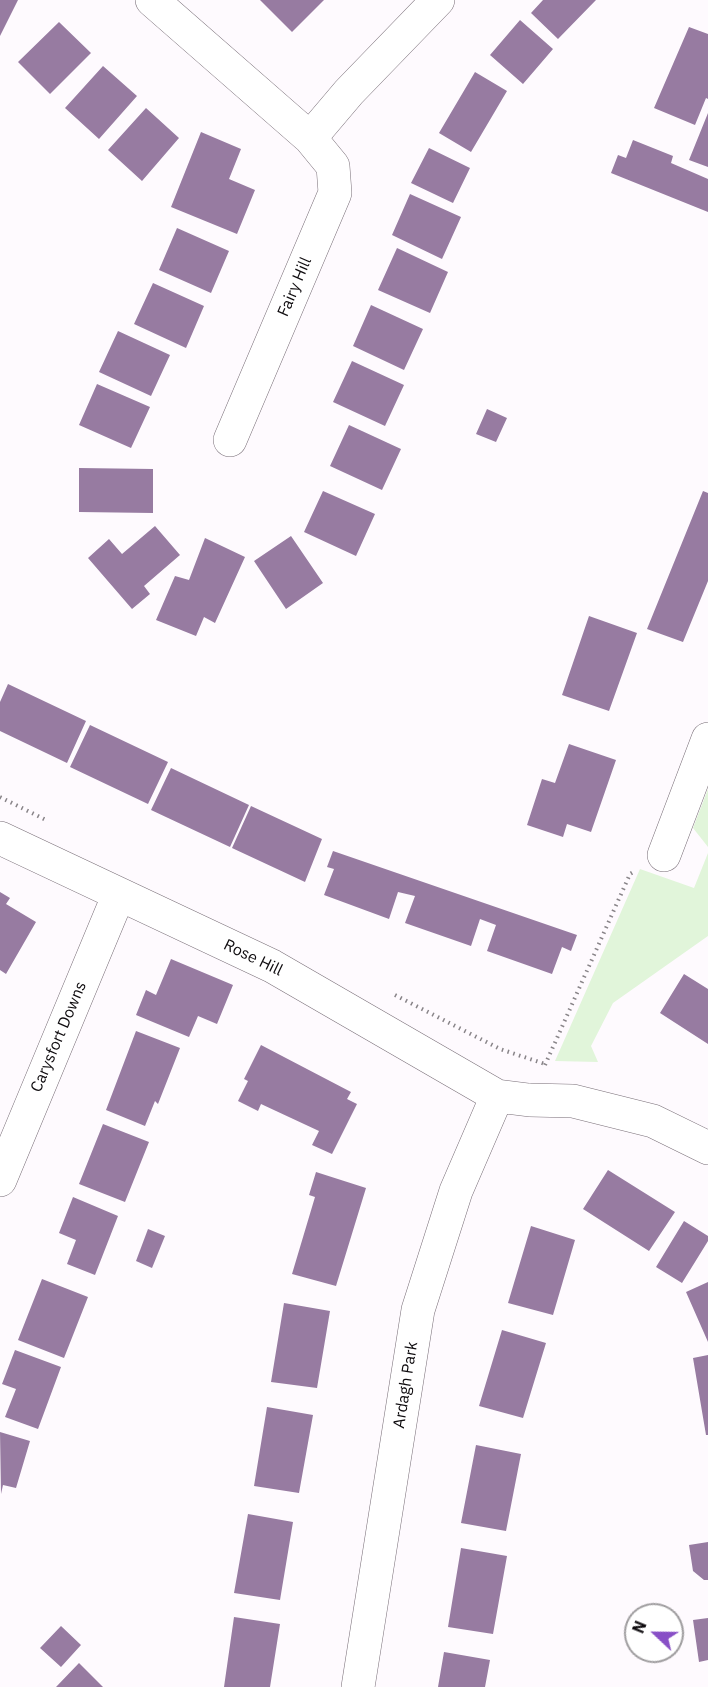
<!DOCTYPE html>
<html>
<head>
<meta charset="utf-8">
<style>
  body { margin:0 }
  #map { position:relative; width:708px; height:1687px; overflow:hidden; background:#fefafe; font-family:"IBM Plex Sans",sans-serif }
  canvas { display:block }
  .north { position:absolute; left:624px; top:1603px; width:60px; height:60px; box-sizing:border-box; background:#fff; border:2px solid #9f9d9f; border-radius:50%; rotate:292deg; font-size:16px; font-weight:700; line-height:24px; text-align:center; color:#0e0b0e }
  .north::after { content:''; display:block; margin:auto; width:21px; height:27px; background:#884fc6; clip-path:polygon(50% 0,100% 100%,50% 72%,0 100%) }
</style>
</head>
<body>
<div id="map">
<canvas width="708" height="1687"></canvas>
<div class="north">N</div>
</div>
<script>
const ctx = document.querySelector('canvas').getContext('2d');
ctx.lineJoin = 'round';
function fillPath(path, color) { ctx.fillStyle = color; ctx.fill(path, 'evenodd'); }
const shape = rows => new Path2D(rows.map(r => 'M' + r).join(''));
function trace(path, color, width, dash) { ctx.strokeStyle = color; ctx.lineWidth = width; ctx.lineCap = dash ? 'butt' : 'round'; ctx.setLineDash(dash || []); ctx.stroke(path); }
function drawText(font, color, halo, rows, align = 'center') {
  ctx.font = font + ' "IBM Plex Sans",sans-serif'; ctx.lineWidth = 6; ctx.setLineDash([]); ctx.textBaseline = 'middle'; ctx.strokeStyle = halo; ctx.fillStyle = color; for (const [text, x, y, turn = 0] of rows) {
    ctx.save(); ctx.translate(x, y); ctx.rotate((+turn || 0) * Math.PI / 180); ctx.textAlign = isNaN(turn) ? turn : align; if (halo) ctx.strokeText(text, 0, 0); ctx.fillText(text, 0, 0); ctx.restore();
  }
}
fillPath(shape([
  [708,789,708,847,693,828],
  [708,853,708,936,613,1003,591,1046,598,1062,555,1061,640,869,694,888]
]), '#e1f5da');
fillPath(shape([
  [0,0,18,0,0,36],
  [260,0,324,0,292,32],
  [543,0,596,0,558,39,531,13],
  [520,20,553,49,523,84,490,55],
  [59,22,91,53,50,94,18,62],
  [689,27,708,34,708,99,706,98,695,125,654,108],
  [103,66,137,96,99,139,65,108],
  [475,72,507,91,471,152,439,133],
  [146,108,179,138,142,181,108,150],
  [708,113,708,167,689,160],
  [201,132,241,149,229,179,255,190,237,234,171,207],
  [633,140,673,156,671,163,708,179,708,212,611,173,618,155,626,158],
  [429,148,470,168,453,203,411,183],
  [410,194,461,217,442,259,392,235],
  [177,228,229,251,211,293,159,270],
  [397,248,448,272,430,313,378,290],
  [153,283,204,306,186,348,134,324],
  [371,305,423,329,404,370,353,346],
  [118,331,170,355,151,396,99,372],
  [352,361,404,385,385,426,333,402],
  [97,384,150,407,131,448,79,425],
  [487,409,507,418,496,442,476,434],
  [349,425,401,449,382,490,330,466],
  [79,468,153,469,153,513,79,512],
  [323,491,375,514,356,556,304,532],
  [703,491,708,493,708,581,683,642,647,629],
  [155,526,180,555,144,586,150,594,132,609,88,558,109,539,122,554],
  [291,536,323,583,286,609,254,561],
  [205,538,245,557,215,623,204,617,196,636,156,620,175,576,189,580],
  [589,616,637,633,609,711,562,695],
  [8,684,86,721,67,763,0,731,0,702],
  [90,725,168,762,148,804,70,767],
  [569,744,616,760,591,832,567,824,563,837,527,825,542,779,555,783],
  [171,768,249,805,230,847,151,810],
  [251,806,322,839,305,882,232,848],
  [333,851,577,935,571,951,562,947,552,974,487,951,496,925,480,919,471,946,405,923,415,896,398,892,389,919,324,895,334,869,327,867],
  [0,892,10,898,6,904,36,922,6,974,0,970],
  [171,959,233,985,217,1024,198,1016,189,1037,136,1015,146,990,156,995],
  [684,974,708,989,708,1044,660,1013],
  [136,1031,180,1048,158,1104,155,1101,145,1126,106,1110],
  [261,1045,351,1092,347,1099,357,1104,332,1154,312,1145,319,1131,261,1104,258,1111,238,1101,248,1081,244,1079],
  [103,1124,149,1142,125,1202,79,1184],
  [608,1170,675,1212,649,1251,583,1209],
  [316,1172,366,1188,336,1286,292,1274,315,1197,309,1195],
  [73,1197,118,1216,95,1275,67,1264,76,1240,59,1233],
  [684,1221,708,1236,708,1241,682,1283,656,1267],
  [531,1226,575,1240,553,1315,508,1303],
  [148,1229,165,1236,152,1268,136,1261],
  [42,1279,88,1297,64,1358,18,1340],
  [708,1282,708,1342,686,1292],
  [284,1303,330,1311,317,1388,271,1382],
  [502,1330,546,1343,523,1418,479,1406],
  [15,1350,61,1367,38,1429,5,1417,16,1389,2,1384],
  [708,1355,708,1435,706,1435,693,1358],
  [267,1407,313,1415,299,1493,254,1486],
  [0,1432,30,1441,16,1488,3,1485,1,1494],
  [476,1445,521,1454,506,1531,461,1523],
  [248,1514,293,1522,280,1600,234,1593],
  [708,1542,708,1580,704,1580,693,1571,689,1545],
  [461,1548,507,1556,493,1634,448,1627],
  [234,1617,280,1624,270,1687,224,1687],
  [708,1618,708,1660,699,1662,693,1620],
  [61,1626,81,1645,61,1667,40,1648],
  [444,1652,490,1660,485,1687,438,1687],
  [79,1663,103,1687,56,1687]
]), '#977ba1');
const minor = shape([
  [152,0,310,138,333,166,335,193,230,440],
  [310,138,349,92,438,0],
  [0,838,272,966,497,1096,529,1100,573,1101,653,1121,708,1148],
  [664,855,708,739],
  [0,1180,119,894],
  [358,1687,418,1310,456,1191,497,1096]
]);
trace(minor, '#796f78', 34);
trace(shape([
  [0,797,48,821],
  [395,995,500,1049,545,1064],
  [545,1065,630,874,635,871]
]), '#888488', 4, [1.5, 4.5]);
trace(minor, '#fff', 33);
drawText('16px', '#0e0b0e', '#fff', [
  ["Fairy Hill",295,287,-67],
  ["Rose Hill",253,958,26],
  ["Carysfort Downs",59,1037,-67],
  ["Ardagh Park",406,1385,-81]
]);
</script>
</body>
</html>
